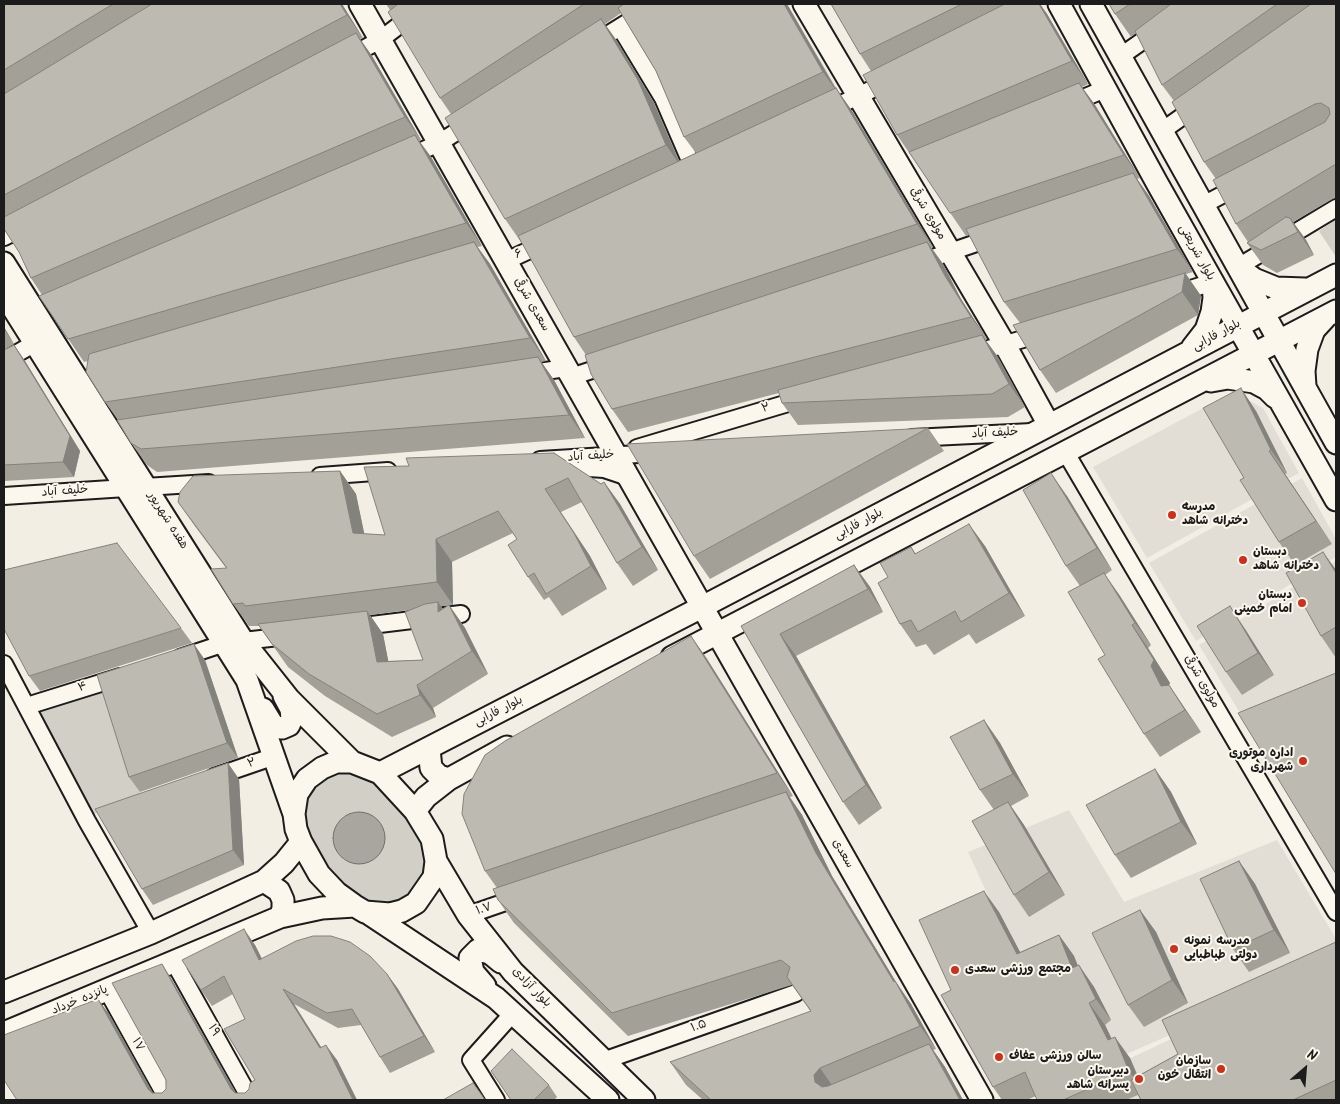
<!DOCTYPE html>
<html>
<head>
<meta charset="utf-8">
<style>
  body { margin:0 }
  #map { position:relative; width:1340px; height:1104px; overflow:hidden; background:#f2eee4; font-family:Kalam,sans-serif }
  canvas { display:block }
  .frame { position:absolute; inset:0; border:5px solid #1c1c1c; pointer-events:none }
  .north { position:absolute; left:1280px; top:1044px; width:50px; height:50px; -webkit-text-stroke:4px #fbf7ec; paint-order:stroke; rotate:27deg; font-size:14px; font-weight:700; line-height:20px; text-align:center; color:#1c1c1c }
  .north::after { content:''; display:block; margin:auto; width:18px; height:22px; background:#1c1c1c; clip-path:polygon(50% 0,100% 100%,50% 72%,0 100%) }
</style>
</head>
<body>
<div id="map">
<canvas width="1340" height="1104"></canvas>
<div class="frame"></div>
<div class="north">N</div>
</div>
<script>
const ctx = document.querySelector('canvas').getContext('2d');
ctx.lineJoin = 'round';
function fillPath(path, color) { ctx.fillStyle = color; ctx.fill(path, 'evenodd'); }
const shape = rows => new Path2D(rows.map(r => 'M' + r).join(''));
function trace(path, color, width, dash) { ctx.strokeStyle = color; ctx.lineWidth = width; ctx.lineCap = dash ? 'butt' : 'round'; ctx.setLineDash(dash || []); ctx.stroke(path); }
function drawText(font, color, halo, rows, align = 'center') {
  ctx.font = font + ' Kalam,"Playpen Sans Arabic",sans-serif'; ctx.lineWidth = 4; ctx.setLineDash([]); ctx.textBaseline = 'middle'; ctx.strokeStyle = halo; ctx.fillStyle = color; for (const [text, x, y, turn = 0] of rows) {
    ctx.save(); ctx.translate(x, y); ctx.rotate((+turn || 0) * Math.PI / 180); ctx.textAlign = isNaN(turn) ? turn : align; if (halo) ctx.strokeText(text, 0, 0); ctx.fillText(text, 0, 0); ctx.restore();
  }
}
fillPath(shape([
  [1233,392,1263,408,1299,473,1147,558,1093,467],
  [1302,478,1336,539,1336,557,1196,641,1149,563],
  [1336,561,1336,693,1249,728,1199,645],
  [1069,810,1124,902,1277,840,1336,939,1336,959,1270,991,1072,1078,968,852],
  [1171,1039,1201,1100,1042,1100]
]), '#e2ded5');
fillPath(shape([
  [1336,219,1336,257,1319,231],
  [107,688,141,795,94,814,39,710],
  [332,768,377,776,431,849,422,889,383,910,331,881,299,817,302,799],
  [354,812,369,814,355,864,344,860,338,854,332,838,337,823,343,817]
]), '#d2cfc6');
const water = shape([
  '333 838a26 26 0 1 1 52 0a26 26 0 1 1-52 0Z'
]);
fillPath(water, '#a9a6a0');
trace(water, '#716f6b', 1);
const minor = shape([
  [620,27,663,98,695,172],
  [593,44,657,4],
  [1121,56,1158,30],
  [347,58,380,40,427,4],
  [1069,104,1105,89],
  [827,111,891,80],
  [1162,131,1197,106],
  [406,158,439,143,472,122],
  [1203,205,1239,186],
  [4,237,28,225],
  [506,261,547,242],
  [918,263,994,237],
  [1238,267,1336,208],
  [1175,294,1213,282],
  [971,354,1044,333],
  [4,361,35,343],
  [525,374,566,368],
  [571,377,610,364],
  [912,438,1032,432],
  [637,448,805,398],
  [1066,453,1336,912],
  [540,460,655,453],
  [574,467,604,469,628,477],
  [320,476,388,471],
  [145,487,209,483],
  [4,496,126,488],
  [355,627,461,614],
  [243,641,288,636],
  [180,658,225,643],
  [4,664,87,821,151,933],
  [27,706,120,677],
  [214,777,275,756],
  [468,915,520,897],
  [174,962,251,1100],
  [107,990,168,1100],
  [603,1061,796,993],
  [496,1100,471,1060,514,1012]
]);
const major = shape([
  [360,4,982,1100],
  [804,4,1005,345,1049,425],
  [1059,4,1157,183,1336,500],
  [1091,4,1336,443],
  [4,263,243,641,289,699,352,762],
  [1241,269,1254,279,1276,288,1305,289],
  [4,294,247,680,294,814],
  [1192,348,1206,330,1212,312,1214,298,1213,282],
  [1211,381,1228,378,1254,382,1267,389,1275,397],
  [1305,386,1304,371,1307,349,1314,330,1325,318],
  [672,657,1336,311],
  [263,709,274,727,282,728,289,725,292,718,291,709,284,696],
  [429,749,431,768,439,776,449,779],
  [336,762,352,762,380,773,415,811,432,839,436,861,434,877,416,903,402,911,390,914,365,912,355,906,337,893,319,874,301,842,296,829,294,814,297,794,307,779,322,768,336,762],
  [380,773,702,607,1336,275],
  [415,811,426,797,449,779,507,747],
  [436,861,468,915,513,972,644,1100],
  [264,881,279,891,283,900,283,909,280,917],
  [368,913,496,998,608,1100],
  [485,986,473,972,470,958,478,950,490,953,501,962],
  [4,992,151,933,264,881,284,863,301,842],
  [4,1033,280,917,322,908,355,906]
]);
trace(minor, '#1c1c1c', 20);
trace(major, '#1c1c1c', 25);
trace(minor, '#fbf7ec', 16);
trace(major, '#fbf7ec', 21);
fillPath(shape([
  [4,4,342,4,363,38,360,39,372,56,421,140,419,141,431,157,482,246,477,247,490,264,546,361,541,362,554,380,585,438,157,472,147,465,131,443,118,420,105,402,88,361,84,362,39,296,42,295,31,278,19,252,4,229],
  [386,4,787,4,836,88,852,111,933,247,931,247,943,264,961,299,987,339,985,340,998,357,1025,407,1008,417,798,425,782,403,779,393,628,432,612,409,586,355,574,337,521,241,521,242,505,219,451,114,440,98,390,10],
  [621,13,656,71,684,137,696,153,679,161,654,103,617,41,605,24],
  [831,4,1040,4,1047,14,1088,84,1082,87,1095,105,1140,178,1137,179,1149,196,1193,272,1186,274,1201,296,1198,315,1056,393,1040,370,1020,323,1004,302,969,235,966,236,897,135,871,71,860,54],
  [1109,4,1336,4,1336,197,1293,222,1306,240,1314,255,1277,273,1263,265,1247,243,1248,242,1236,224,1216,179,1204,162,1174,101,1162,85,1136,33,1131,37,1115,14],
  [4,327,14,344,5,349,14,345,25,361,80,451,74,477,4,481],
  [1256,411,1287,473,1285,474,1332,544,1295,565,1279,542,1244,478],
  [928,428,944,451,710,579,694,556],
  [554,453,601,484,604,482,620,504,658,570,633,586,617,563,582,502,561,512,590,556,607,589,562,616,549,597,544,600,528,577,517,539,513,533,452,562,453,605,449,605,465,628,488,674,433,708,436,717,392,737,325,696,288,667,259,626,249,626,233,604,226,568,194,525,178,502,340,471,356,494,364,534,385,535,409,466],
  [441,606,448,606,442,609],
  [409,610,423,660,388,661,383,634,370,615],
  [1067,496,1112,570,1105,575,1120,596,1151,645,1148,648,1170,683,1169,685,1201,732,1160,757,1144,734,1080,586,1066,566],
  [985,546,1025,616,976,644,969,634,934,655,926,644,916,647,900,624,888,577,911,547,916,554],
  [1323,552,1336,570,1336,658,1321,636],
  [854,565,870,587,883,612,796,656,882,808,859,825,843,802,741,626],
  [181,628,192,643,40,691,29,676],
  [1245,629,1274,675,1242,695,1226,672],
  [691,636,707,659,793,796,790,797,802,815,832,876,896,982,911,1004,936,1049,933,1050,945,1067,963,1100,703,1100,686,1085,670,1062,811,1012,792,985,628,1036,514,923,498,900,497,888,485,871],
  [205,660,238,758,140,792,129,777],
  [984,720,1000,743,1029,796,1011,806,1024,825,1065,895,1029,917,1014,895,994,810,980,790],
  [1155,769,1171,792,1197,844,1131,878,1115,855],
  [239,779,244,865,153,905,142,889],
  [1239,861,1255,884,1290,953,1249,972,1233,949],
  [1140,910,1156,932,1188,1003,1144,1027,1128,1005],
  [999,912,1020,952,1059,935,1074,956,1078,966,1094,987,1111,1020,1105,1025,1111,1038,1130,1058,1138,1076,1178,1054,1336,942,1336,1100,1141,1100,1138,1095,1126,1100,1037,1100,1036,1096,1027,1100,1002,1100,993,1087,951,990],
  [255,945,262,959,387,974,398,989,435,1052,390,1073,380,1057,361,1025,338,1028,294,1004,321,1047,337,1060,357,1100,17,1100,109,1014,153,1093,162,1093,166,1089,162,964,172,980,236,1093,245,1093,249,1089,255,1080,245,1019,233,994,212,1006,201,990],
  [549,1085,557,1097,554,1100,511,1100]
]), '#a3a098');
fillPath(shape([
  [340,4,342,4,363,38,347,15],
  [784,4,787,4,839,95,823,72],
  [1039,4,1040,4,1047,14,1088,84,1072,61],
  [601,19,617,41,654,103,682,168,666,145],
  [356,33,372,56,421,140,405,117],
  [1079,83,1095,105,1140,178,1124,155],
  [836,88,852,111,933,247,917,224],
  [415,135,431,157,482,246,466,223],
  [1133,173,1149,196,1193,272,1177,249],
  [1290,218,1306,240,1314,255,1298,232],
  [474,242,490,264,546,361,530,338],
  [927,242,943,264,961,299,987,339,971,317,945,276],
  [1185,273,1201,296,1198,315,1182,292],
  [4,327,14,344,4,329],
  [982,335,998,357,1025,407,1009,384],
  [14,345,25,361,80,451,74,477,63,462],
  [538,357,554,380,585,438,569,415],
  [1241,388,1256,411,1287,473,1271,450],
  [1269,451,1285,474,1332,544,1316,521],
  [340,471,356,494,369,556,353,533],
  [1051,473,1067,496,1112,570,1097,548],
  [604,482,620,504,658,570,642,547],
  [545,489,590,556,607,589,591,566],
  [969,524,985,546,1025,616,1009,593],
  [436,539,452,562,453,605,437,582],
  [1323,552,1336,570,1336,573],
  [854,565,870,587,883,612,868,589],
  [1104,573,1120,596,1151,645,1135,623],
  [438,602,454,625,438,612],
  [449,605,465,628,488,674,472,651],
  [1230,606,1245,629,1274,675,1258,653],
  [367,611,383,634,393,685,377,662],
  [1132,625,1148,648,1170,683,1169,685,1201,732,1185,710,1161,686,1151,666],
  [780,634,796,656,882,808,866,785],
  [691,636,707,659,793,796,777,773],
  [194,644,205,660,238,758,227,743],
  [417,685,433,708,436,717,420,695],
  [984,720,1000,743,1029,796,1013,774],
  [228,763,239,779,244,865,233,850],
  [1155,769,1171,792,1197,844,1181,822],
  [786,792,802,815,832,876,896,982,911,1004,936,1049,920,1026,816,853],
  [1008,802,1024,825,1065,895,1049,872],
  [1239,861,1255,884,1290,953,1274,930],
  [984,891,999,912,1032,975,1017,954],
  [1140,910,1156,932,1188,1003,1172,980],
  [244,929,255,945,270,975,259,960],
  [1059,935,1074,956,1087,990,1072,968],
  [162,964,172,980,240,1100,231,1089],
  [1079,965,1094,987,1111,1020,1096,999],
  [387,974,398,989,435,1052,424,1036],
  [283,989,294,1004,331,1063,320,1048],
  [98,999,109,1014,157,1100,148,1089],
  [1089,1003,1105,1025,1123,1062,1108,1040],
  [1115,1037,1130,1058,1144,1092,1129,1071],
  [929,1044,945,1067,963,1100,960,1100],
  [326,1045,337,1060,357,1100,353,1100],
  [820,1068,836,1091,830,1098,815,1082,814,1075]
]), '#84827c');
const building = shape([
  [4,4,113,4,4,70,4,4],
  [152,4,340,4,347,15,4,195,4,94,152,4],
  [398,4,584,4,440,98,388,12,398,4],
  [624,4,784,4,823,72,684,137,656,71,618,8,624,4],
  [831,4,962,4,860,54,831,4],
  [1005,4,1039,4,1072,61,897,135,863,75,1005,4],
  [1109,4,1130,4,1115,14,1109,4],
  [1171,4,1277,4,1162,85,1135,31,1171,4],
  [1311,4,1336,4,1336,164,1236,224,1213,180,1325,122,1330,114,1329,108,1321,103,1315,104,1204,162,1172,102,1311,4],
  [601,19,638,80,666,145,505,219,445,118,601,19],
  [356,33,405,117,31,278,19,252,4,229,4,217,356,33],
  [1079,83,1124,155,950,213,909,152,1079,83],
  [836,88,917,224,574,337,518,236,836,88],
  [415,135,466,223,68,339,39,296,415,135],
  [1133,173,1177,249,1004,302,966,229,1133,173],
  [1286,217,1290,218,1298,232,1261,250,1247,243,1286,217],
  [474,242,530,338,105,402,86,372,89,354,474,242],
  [927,242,945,276,971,317,612,409,591,374,585,355,927,242],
  [1185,273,1182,292,1040,370,1013,325,1185,273],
  [982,335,1009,384,992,394,782,403,778,390,982,335],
  [14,345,70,436,63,462,4,465,4,350,14,345],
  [538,357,569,415,141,449,131,443,117,420,538,357],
  [1241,388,1271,450,1269,451,1316,521,1279,542,1240,480,1244,478,1203,408,1241,388],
  [928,428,694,556,627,444,928,428],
  [554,453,601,484,604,482,642,547,617,563,568,478,545,489,574,533,591,566,546,594,534,573,528,577,508,545,517,539,498,511,436,539,437,582,245,606,243,603,233,604,211,569,227,568,178,502,180,492,193,476,340,471,353,533,385,535,364,467,409,466,406,458,554,453],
  [1051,473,1097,548,1066,566,1023,490,1051,473],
  [969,524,1009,593,961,622,955,611,918,632,911,620,900,624,878,583,888,577,880,563,911,547,915,554,969,524],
  [117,543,181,628,29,676,4,629,4,570,117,543],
  [1323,552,1336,573,1336,627,1321,636,1286,573,1323,552],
  [854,565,868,589,780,634,866,785,843,802,741,626,854,565],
  [1104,573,1135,623,1132,625,1154,660,1151,666,1161,686,1169,685,1185,710,1144,734,1098,659,1105,655,1068,592,1104,573],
  [438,602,438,612,449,605,472,651,417,685,420,695,377,714,309,674,272,644,258,624,367,611,377,662,423,660,405,612,425,604,438,602],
  [1230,606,1258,653,1226,672,1197,626,1230,606],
  [691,636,777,773,485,871,462,814,464,794,485,755,505,741,691,636],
  [194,644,227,743,129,777,97,675,194,644],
  [1336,673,1336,874,1238,713,1336,673],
  [984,720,1013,774,980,790,950,737,984,720],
  [228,763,233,850,142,889,95,809,228,763],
  [1155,769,1181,822,1115,855,1086,805,1155,769],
  [786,792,816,853,894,982,895,981,920,1026,820,1068,814,1075,815,1082,822,1087,828,1086,929,1044,960,1100,711,1100,670,1062,811,1011,787,977,790,967,781,960,612,1013,498,900,493,889,786,792],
  [1008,802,1049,872,1014,895,972,821,1008,802],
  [1239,861,1274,930,1233,949,1200,879,1239,861],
  [984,891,1017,954,1059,935,1072,968,1079,965,1096,999,1089,1003,1108,1040,1115,1037,1129,1071,1063,1100,1037,1100,1025,1072,993,1087,941,995,951,990,919,920,984,891],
  [1140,910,1172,980,1128,1005,1092,933,1140,910],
  [244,929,259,960,296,941,313,936,331,936,350,942,370,956,387,974,424,1036,380,1057,352,1009,327,1013,283,989,320,1048,326,1045,353,1100,17,1100,4,1080,4,1035,98,999,148,1089,152,1093,162,1093,166,1089,166,1080,112,983,162,964,231,1089,235,1093,245,1093,249,1089,250,1083,255,1080,224,1029,245,1019,224,976,201,990,182,960,244,929],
  [1336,942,1336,1080,1293,1100,1141,1100,1131,1080,1178,1054,1162,1020,1336,942],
  [512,1049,549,1085,534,1100,511,1100,491,1071,512,1049],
  [473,1083,481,1094,485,1100,443,1100,473,1083]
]);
fillPath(building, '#bdbab1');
trace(building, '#84827c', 1);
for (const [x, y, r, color] of [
  [1172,515,5,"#c8321e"],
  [1243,560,5,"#c8321e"],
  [1302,603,5,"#c8321e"],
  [1303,761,5,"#c8321e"],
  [1174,949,5,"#c8321e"],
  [955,970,5,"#c8321e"],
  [999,1057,5,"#c8321e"],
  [1221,1069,5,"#c8321e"],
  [1139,1079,5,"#c8321e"]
]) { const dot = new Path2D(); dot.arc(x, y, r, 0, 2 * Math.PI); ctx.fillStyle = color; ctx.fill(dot); trace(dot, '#fbf7ec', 2); }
drawText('12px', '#1c1c1c', '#fbf7ec', [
  ["مولوی شرقی",927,214,59],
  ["بلوار شریعتی",1196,253,61],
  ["۶",519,255,-25],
  ["سعدی شرقی",531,305,60],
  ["بلوار فارابی",1217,336,-28],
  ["۲",766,409,-17],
  ["خلیف آباد",995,434,-3],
  ["خلیف آباد",591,457,-4],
  ["خلیف آباد",65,492,-4],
  ["هفده شهریور",167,521,58],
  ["بلوار فارابی",859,525,-28],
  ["مولوی شرقی",1201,682,60],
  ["۴",83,688,-18],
  ["بلوار فارابی",499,712,-27],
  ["۲",252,764,-19],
  ["سعدی",842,854,60],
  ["۱.۷",484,910,-18],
  ["بلوار آزادی",531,988,46],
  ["پانزده خرداد",80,1001,-22],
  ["۱.۵",699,1027,-19],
  ["۱۹",213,1031,61],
  ["۱۷",137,1045,61]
]);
drawText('bold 12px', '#1c1c1c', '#fbf7ec', [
  ["مدرسه",1182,508],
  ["دخترانه شاهد",1182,522],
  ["دبستان",1253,553],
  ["دخترانه شاهد",1253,567],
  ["دبستان",1292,596,"right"],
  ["امام خمینی",1292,610,"right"],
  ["اداره موتوری",1293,754,"right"],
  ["شهرداری",1293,768,"right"],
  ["مدرسه نمونه",1184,942],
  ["دولتی طباطبایی",1184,956],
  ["مجتمع ورزشی سعدی",965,970],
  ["سالن ورزشی عفاف",1009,1057],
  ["سازمان",1211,1062,"right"],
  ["انتقال خون",1211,1076,"right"],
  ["دبیرستان",1129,1072,"right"],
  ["پسرانه شاهد",1129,1086,"right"]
], 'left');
</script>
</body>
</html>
